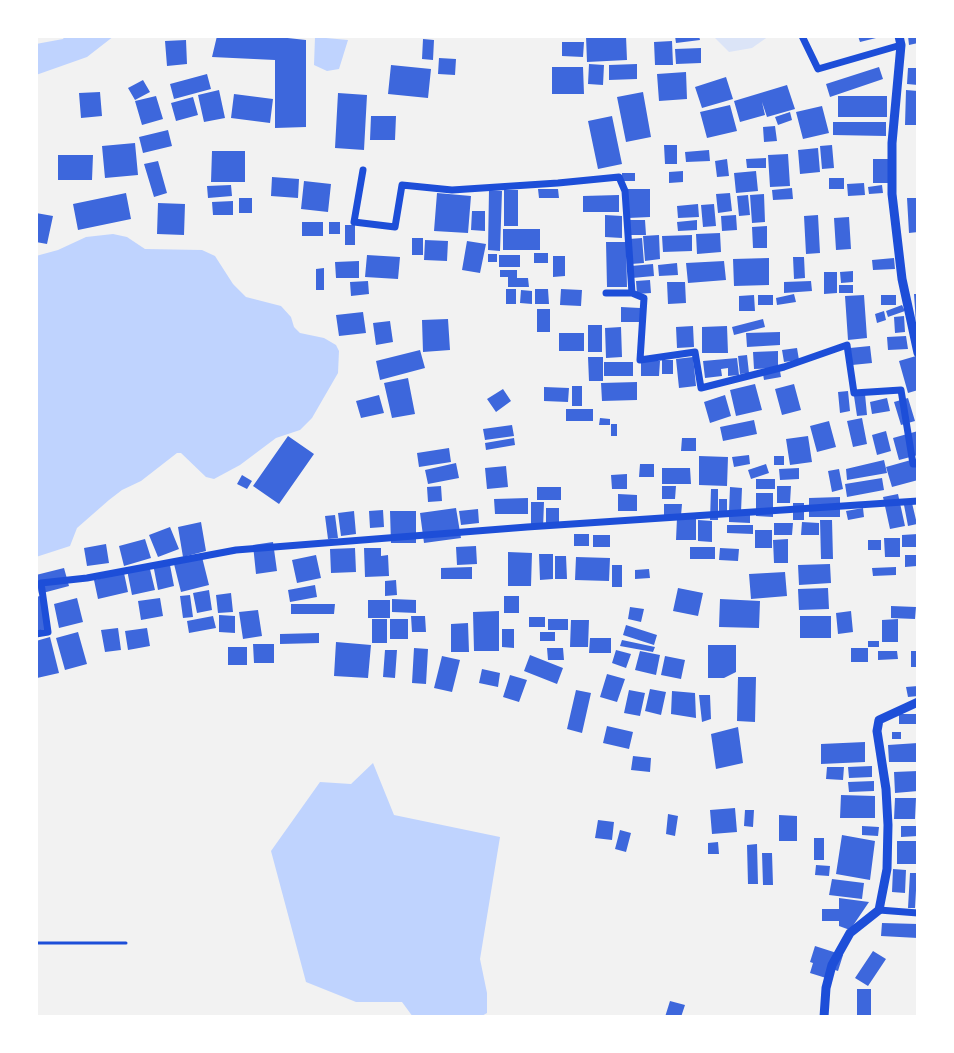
<!DOCTYPE html>
<html>
<head>
<meta charset="utf-8">
<style>
  body { margin:0 }
  #map { position:relative; width:954px; height:1053px; overflow:hidden; background:#f2f2f2; font-family:"Noto Serif",serif }
  canvas { display:block }
  .frame { position:absolute; inset:0; border:38px solid #fff; pointer-events:none }
</style>
</head>
<body>
<div id="map">
<canvas width="954" height="1053"></canvas>
<div class="frame"></div>
</div>
<script>
const ctx = document.querySelector('canvas').getContext('2d');
ctx.lineJoin = 'round';
function fillPath(path, color) { ctx.fillStyle = color; ctx.fill(path, 'evenodd'); }
const shape = rows => new Path2D(rows.map(r => 'M' + r).join(''));
function trace(path, color, width, dash) { ctx.strokeStyle = color; ctx.lineWidth = width; ctx.lineCap = dash ? 'butt' : 'round'; ctx.setLineDash(dash || []); ctx.stroke(path); }
fillPath(shape([
  [713,36,769,36,752,48,729,52]
]), '#dbe4f7');
fillPath(shape([
  [65,36,114,36,87,57,36,75,36,44,63,39],
  [315,37,348,40,339,69,327,71,314,65],
  [113,234,127,237,145,249,202,250,215,256,233,284,246,297,281,306,291,317,294,327,300,333,324,338,336,345,339,351,338,373,312,418,300,430,276,438,240,465,214,479,206,477,181,453,177,453,141,481,122,490,109,500,77,528,70,546,36,557,36,256,58,250,86,237],
  [373,763,394,815,500,837,480,959,487,993,487,1013,480,1017,413,1017,402,1002,356,1002,306,982,271,851,320,782,351,784]
]), '#bfd3fe');
fillPath(shape([
  [217,36,269,36,306,40,306,127,275,128,275,60,212,57],
  [586,36,626,36,627,60,587,62],
  [675,36,699,36,700,40,676,43],
  [858,36,880,36,880,37,860,42],
  [908,36,918,36,918,43,909,45],
  [423,39,434,40,433,60,422,59],
  [186,40,187,64,167,66,165,41],
  [672,41,673,65,655,65,654,42],
  [562,42,584,42,583,57,562,56],
  [701,48,701,63,676,64,675,49],
  [439,58,456,59,455,75,438,74],
  [589,64,604,65,603,85,588,84],
  [637,64,637,79,609,80,609,65],
  [391,65,431,69,428,98,388,94],
  [552,67,583,67,584,94,552,94],
  [879,67,883,79,830,97,826,84],
  [908,68,918,68,918,85,907,84],
  [686,72,687,99,659,101,657,74],
  [207,74,211,89,174,99,170,84],
  [726,77,733,99,702,108,695,87],
  [143,80,150,92,135,100,128,88],
  [787,85,795,109,767,117,762,102,765,115,740,122,734,101],
  [219,90,225,118,204,122,198,95],
  [906,90,918,91,918,125,905,125],
  [100,92,102,116,81,118,79,93],
  [643,92,651,137,626,142,617,97],
  [338,93,367,95,364,150,335,148],
  [234,94,273,99,270,123,231,118],
  [156,96,163,119,142,125,135,101],
  [838,96,887,96,887,117,838,117],
  [193,97,198,115,176,121,171,103],
  [730,105,737,131,707,138,700,112],
  [822,106,829,133,803,139,796,112],
  [790,112,792,120,778,125,775,117],
  [371,116,396,116,395,140,370,140],
  [612,116,622,164,598,169,588,121],
  [833,122,886,122,886,136,833,135],
  [775,126,777,141,764,142,763,127],
  [168,130,172,146,143,153,139,137],
  [135,143,138,175,105,178,102,146],
  [664,145,677,145,677,164,665,164],
  [832,145,834,168,822,169,820,146],
  [818,148,820,172,800,174,798,150],
  [709,150,710,161,686,162,685,152],
  [212,151,245,151,245,182,211,182],
  [788,154,790,186,770,187,768,155],
  [58,155,93,155,92,180,58,180],
  [766,158,766,168,747,168,746,159],
  [727,159,729,176,717,177,715,161],
  [873,159,888,159,889,183,873,183],
  [158,161,167,193,154,197,144,164],
  [683,171,683,182,669,183,669,172],
  [756,171,758,191,736,193,734,173],
  [622,173,635,173,635,181,622,181],
  [272,177,299,179,298,198,271,196],
  [829,178,844,178,844,189,829,189],
  [304,181,331,184,328,212,301,209],
  [864,183,865,195,848,196,847,184],
  [231,185,232,196,208,198,207,186],
  [882,185,883,193,869,194,868,187],
  [792,188,793,199,773,200,772,190],
  [538,189,558,189,559,198,539,198],
  [627,189,650,189,650,217,628,218],
  [489,190,502,191,500,251,488,250],
  [504,190,518,190,518,226,504,226],
  [126,193,131,219,78,230,73,204],
  [437,193,471,196,468,233,434,231],
  [730,193,732,211,718,213,716,194],
  [764,194,765,222,752,223,750,195],
  [619,195,619,212,583,212,583,196],
  [748,195,750,215,739,216,737,196],
  [239,198,252,198,252,213,239,213],
  [907,198,918,198,918,232,909,233],
  [233,201,233,215,213,215,212,202],
  [158,203,185,204,184,235,157,234],
  [698,204,699,217,678,218,677,206],
  [714,204,716,226,703,227,701,205],
  [472,211,485,211,485,231,471,230],
  [36,213,53,216,47,244,36,242],
  [605,215,622,216,622,238,605,237],
  [736,215,737,230,722,231,721,216],
  [818,215,820,253,806,254,804,216],
  [849,217,851,249,836,250,834,218],
  [627,220,645,220,646,235,627,235],
  [697,220,697,230,678,231,677,222],
  [302,222,323,222,323,236,302,236],
  [329,222,340,222,340,234,329,234],
  [345,225,355,225,355,245,345,245],
  [767,226,767,248,753,248,752,227],
  [503,229,540,229,540,250,503,250],
  [720,233,721,252,697,254,696,234],
  [659,235,660,259,645,261,643,236],
  [692,235,692,251,663,252,662,236],
  [412,238,423,238,423,255,412,255],
  [642,238,644,263,631,264,629,239],
  [425,240,448,241,447,261,424,260],
  [467,241,486,244,480,273,462,270],
  [606,242,626,242,627,287,607,287],
  [534,253,548,253,548,263,534,263],
  [488,254,497,254,497,262,488,262],
  [367,255,400,257,398,279,365,277],
  [499,255,520,255,520,267,499,267],
  [553,256,565,256,565,276,553,277],
  [793,257,804,257,805,278,794,279],
  [769,258,769,285,734,286,733,259],
  [894,258,895,269,873,270,872,260],
  [359,261,359,278,336,278,335,262],
  [724,261,726,280,688,283,686,263],
  [677,263,678,275,659,276,658,265],
  [653,264,654,276,632,278,631,266],
  [324,268,324,290,316,290,316,269],
  [500,270,517,270,517,278,528,278,529,287,508,287,508,277,500,277],
  [853,271,853,282,841,283,840,272],
  [824,272,837,272,837,293,824,294],
  [650,280,651,293,637,294,636,281],
  [368,281,369,294,351,296,350,282],
  [811,281,812,291,784,293,784,282],
  [667,282,685,282,686,303,668,304],
  [839,285,853,285,853,293,839,293],
  [506,289,516,289,516,304,506,304],
  [535,289,548,289,549,304,535,304],
  [561,289,582,290,581,306,560,305],
  [521,290,532,291,532,304,520,303],
  [794,294,796,302,777,305,776,298],
  [914,294,918,294,918,323,916,323],
  [754,295,755,311,739,311,739,296],
  [758,295,773,295,773,305,758,305],
  [864,295,867,338,848,340,845,296],
  [881,295,896,295,896,305,881,305],
  [902,305,905,311,888,317,886,311],
  [621,307,640,308,640,322,621,322],
  [537,309,550,309,550,332,537,332],
  [884,311,886,320,877,323,875,314],
  [363,312,366,333,339,336,336,315],
  [904,316,905,332,895,333,894,317],
  [448,319,450,350,423,352,422,320],
  [763,319,765,327,734,335,732,327],
  [390,321,393,342,376,345,373,323],
  [588,325,602,325,602,352,588,352],
  [693,326,694,347,677,348,676,327],
  [727,326,728,353,702,353,702,327],
  [621,327,622,357,606,358,605,328],
  [780,332,780,345,747,347,746,333],
  [559,333,584,333,584,351,559,351],
  [906,336,908,349,888,350,887,337],
  [870,346,872,363,852,365,850,348],
  [797,348,799,360,784,362,782,350],
  [420,350,425,368,380,380,376,361],
  [778,351,778,368,754,369,753,352],
  [747,355,749,373,740,374,738,356],
  [916,356,918,390,908,393,899,361],
  [588,357,603,357,603,381,589,381],
  [693,357,696,386,679,388,676,359],
  [737,358,739,375,728,376,728,368,721,369,722,376,705,378,703,361],
  [662,360,673,360,673,374,662,374],
  [641,361,660,361,659,376,641,376],
  [604,362,633,362,633,376,604,376],
  [780,371,781,377,764,380,763,374],
  [408,378,415,414,392,418,384,383],
  [637,382,637,400,602,401,601,383],
  [755,384,762,410,736,416,730,390],
  [794,384,801,410,782,415,775,389],
  [572,386,582,386,582,406,572,406],
  [544,387,569,388,568,402,544,401],
  [503,389,511,401,496,412,487,399],
  [848,391,850,411,840,413,838,392],
  [865,394,867,415,857,416,854,396],
  [379,395,384,413,361,418,356,401],
  [725,395,731,416,710,423,704,402],
  [887,398,890,411,872,414,870,402],
  [908,398,915,421,901,425,894,402],
  [566,409,593,409,593,421,566,421],
  [600,418,610,419,610,425,599,425],
  [862,418,867,444,853,447,847,421],
  [754,420,757,434,723,441,720,427],
  [829,421,836,447,817,452,810,426],
  [611,424,617,424,617,436,611,436],
  [512,425,514,436,485,440,483,429],
  [886,431,891,451,877,455,872,435],
  [918,431,918,455,899,460,893,438],
  [288,436,314,454,279,504,253,486],
  [808,436,812,462,790,465,786,439],
  [514,438,515,445,486,450,485,443],
  [682,438,696,438,696,451,681,451],
  [449,448,451,462,419,467,417,453],
  [749,455,750,464,734,467,732,457],
  [699,456,728,457,727,486,699,485],
  [774,456,784,456,784,465,774,465],
  [918,458,918,480,892,487,886,467],
  [884,460,887,473,847,480,846,469],
  [456,463,459,478,428,484,425,470],
  [640,464,654,464,654,477,639,477],
  [766,464,769,473,751,479,748,470],
  [506,466,508,487,487,489,485,468],
  [662,468,690,468,691,484,662,484],
  [799,468,799,479,780,480,779,469],
  [839,469,843,489,832,492,828,471],
  [627,474,627,489,612,489,611,475],
  [242,475,252,481,247,489,237,484],
  [882,478,884,490,847,497,845,484],
  [756,479,775,479,775,489,756,489],
  [441,486,442,501,428,502,427,487],
  [662,486,676,486,675,499,662,499],
  [777,486,791,486,790,503,777,503],
  [537,487,561,487,561,500,537,500],
  [730,487,742,488,741,512,729,512],
  [711,489,718,489,718,520,710,520],
  [756,493,773,493,773,517,756,516],
  [618,494,637,495,637,511,618,511],
  [898,494,905,526,890,529,883,497],
  [840,497,840,517,809,517,809,498],
  [528,498,528,514,495,514,494,499],
  [719,499,727,499,727,515,719,515],
  [531,502,544,502,543,529,531,529],
  [793,503,804,503,804,520,793,520],
  [912,503,917,524,908,526,904,505],
  [664,504,682,504,681,516,664,516],
  [456,508,461,538,424,543,420,513],
  [546,508,559,508,559,526,546,526],
  [863,508,864,517,848,520,846,511],
  [478,509,479,523,461,525,459,511],
  [383,510,384,527,370,528,369,511],
  [354,511,356,534,341,536,338,513],
  [390,511,416,511,416,543,391,543],
  [729,513,750,515,750,523,729,522],
  [335,515,338,538,328,539,325,516],
  [677,518,696,518,696,540,676,540],
  [698,520,712,521,712,542,698,541],
  [820,520,832,520,833,559,821,559],
  [201,522,206,551,183,557,178,527],
  [802,522,819,523,819,535,801,535],
  [774,523,793,523,792,535,774,535],
  [727,525,753,525,753,534,727,533],
  [170,527,179,549,158,557,149,535],
  [755,530,772,530,772,548,755,548],
  [574,534,589,534,589,546,574,546],
  [918,534,918,547,902,547,902,535],
  [593,535,610,535,610,547,593,547],
  [884,538,900,538,900,557,885,557],
  [145,539,151,558,124,566,119,546],
  [788,539,788,563,774,563,773,540],
  [868,540,881,540,881,550,868,550],
  [273,542,277,571,256,574,253,545],
  [106,544,109,563,87,566,84,548],
  [476,546,477,564,457,565,456,547],
  [690,547,715,547,715,559,690,559],
  [355,548,356,572,331,573,330,549],
  [364,548,381,548,381,556,388,555,389,576,365,577],
  [720,548,739,549,738,561,719,560],
  [508,552,532,553,531,586,508,586],
  [539,554,553,554,553,579,540,580],
  [316,555,321,578,297,583,292,560],
  [905,555,917,555,917,566,905,567],
  [555,556,566,556,567,579,555,579],
  [202,557,209,585,181,592,174,564],
  [576,557,610,558,609,581,575,580],
  [169,560,174,586,158,590,153,564],
  [830,564,831,583,799,585,798,565],
  [149,565,155,590,132,595,127,570],
  [612,565,622,565,622,587,612,587],
  [472,567,472,579,441,579,441,568],
  [896,567,896,575,873,576,872,568],
  [64,568,69,586,39,594,36,575],
  [649,569,650,578,635,579,635,570],
  [785,572,787,596,751,599,749,574],
  [124,573,128,592,98,599,94,580],
  [396,580,397,595,385,596,385,581],
  [315,585,317,597,290,602,288,590],
  [678,588,703,593,698,616,673,611],
  [828,588,829,609,799,610,798,589],
  [209,590,212,610,197,613,193,593],
  [231,593,233,612,218,613,216,595],
  [44,595,50,628,36,631,36,597],
  [190,595,193,617,183,618,180,596],
  [504,596,519,596,519,613,504,613],
  [77,598,83,622,59,628,54,604],
  [160,598,163,616,141,620,138,601],
  [392,599,416,600,416,613,392,612],
  [720,599,760,601,759,628,719,627],
  [368,600,390,600,390,618,368,618],
  [291,604,335,604,334,614,291,614],
  [891,606,916,607,915,619,891,618],
  [630,607,644,609,641,622,628,619],
  [258,610,262,636,243,639,239,612],
  [499,611,499,651,474,651,473,612],
  [851,611,853,632,838,634,836,613],
  [219,615,235,616,235,633,219,632],
  [213,616,216,628,189,633,187,621],
  [411,616,425,616,426,632,412,632],
  [800,616,831,616,831,638,800,638],
  [529,617,545,617,545,627,529,627],
  [372,619,387,619,387,643,372,643],
  [390,619,408,619,408,639,390,639],
  [548,619,568,619,568,630,548,630],
  [898,619,898,642,882,642,882,620],
  [571,620,589,620,588,647,570,647],
  [468,623,469,652,451,652,451,624],
  [626,625,657,635,654,645,623,635],
  [118,628,121,650,105,652,101,630],
  [147,628,150,646,128,650,125,631],
  [502,629,514,629,514,648,502,647],
  [78,632,87,664,65,670,56,638],
  [540,632,555,632,555,641,540,641],
  [319,633,319,643,280,644,280,634],
  [50,637,59,673,37,678,36,641],
  [590,638,611,638,611,653,589,653],
  [622,640,655,647,653,652,620,646],
  [868,641,879,641,879,647,868,647],
  [336,642,371,645,368,678,334,676],
  [253,644,274,644,274,663,254,663],
  [708,645,736,645,736,672,724,678,708,678],
  [228,647,247,647,247,665,228,665],
  [414,648,428,649,426,684,412,683],
  [547,648,563,648,564,660,548,660],
  [851,648,868,648,868,662,851,662],
  [385,650,397,650,395,678,383,677],
  [616,650,631,654,626,668,612,663],
  [640,651,660,655,656,675,635,670],
  [878,651,897,651,898,659,878,660],
  [911,651,918,651,918,667,911,667],
  [530,655,563,668,557,684,524,671],
  [442,656,460,660,452,692,434,688],
  [665,656,685,660,681,679,661,675],
  [482,669,500,673,498,687,479,683],
  [607,674,625,679,617,702,600,697],
  [510,675,527,680,519,702,503,697],
  [738,677,756,677,755,722,737,721],
  [918,686,918,696,908,697,906,687],
  [650,689,666,692,661,715,645,711],
  [576,690,591,693,582,733,567,729],
  [629,690,645,693,640,716,624,713],
  [672,691,695,693,696,718,671,714],
  [699,695,710,695,711,719,702,722],
  [899,714,917,714,917,724,899,724],
  [607,726,633,732,629,749,603,743],
  [738,727,743,763,716,769,711,734],
  [892,732,901,732,901,739,892,739],
  [865,742,865,762,821,764,821,744],
  [918,743,918,762,889,762,888,745],
  [633,756,651,758,650,772,631,770],
  [872,766,872,777,849,778,848,767],
  [827,767,844,767,843,780,826,779],
  [918,771,918,791,895,793,894,772],
  [874,781,874,791,849,792,848,782],
  [841,795,875,796,875,818,840,818],
  [895,798,916,798,915,819,894,819],
  [735,808,737,832,712,834,710,810],
  [745,810,754,810,753,827,744,826],
  [668,814,678,816,675,836,666,834],
  [779,815,797,816,797,841,779,841],
  [598,820,614,822,612,840,595,838],
  [862,826,879,827,878,836,862,835],
  [901,826,918,826,918,836,901,837],
  [620,830,631,833,626,852,615,849],
  [842,835,875,841,870,880,836,874],
  [814,838,824,838,824,860,814,860],
  [897,841,918,841,918,864,897,864],
  [718,842,719,854,708,854,708,843],
  [757,844,758,884,748,884,747,845],
  [762,853,772,853,773,885,763,885],
  [816,865,830,866,829,876,815,875],
  [893,869,906,870,905,893,892,892],
  [910,873,917,873,915,908,908,908],
  [832,879,864,883,862,899,829,895],
  [839,898,869,902,850,930,839,926,839,921,822,921,822,909,839,909],
  [882,923,918,924,918,938,881,936],
  [815,946,843,955,838,971,829,968,826,978,810,973,813,963,810,962],
  [873,951,886,959,868,986,855,978],
  [857,989,871,989,871,1017,857,1017],
  [670,1001,685,1005,681,1017,665,1017]
]), '#3d67dc');
trace(shape([
  [36,943,126,943]
]), '#1d4ed8', 3);
trace(shape([
  [802,36,818,69,901,45],
  [363,170,354,222,395,227,402,185,452,190,558,183,619,177,625,191,632,293],
  [606,293,632,293,644,298,640,360,695,352,701,388,784,367,847,345,854,393,901,390,913,464,918,464],
  [36,634,48,632,41,583,87,578,236,550,527,527,918,501],
  [879,910,918,913]
]), '#1d4ed8', 7);
trace(shape([
  [899,36,901,45,892,143,892,194,902,279,918,353],
  [824,1017,826,988,832,965,850,933,879,910,887,869,888,825,886,789,877,731,879,720,918,702]
]), '#1d4ed8', 9);
</script>
</body>
</html>
